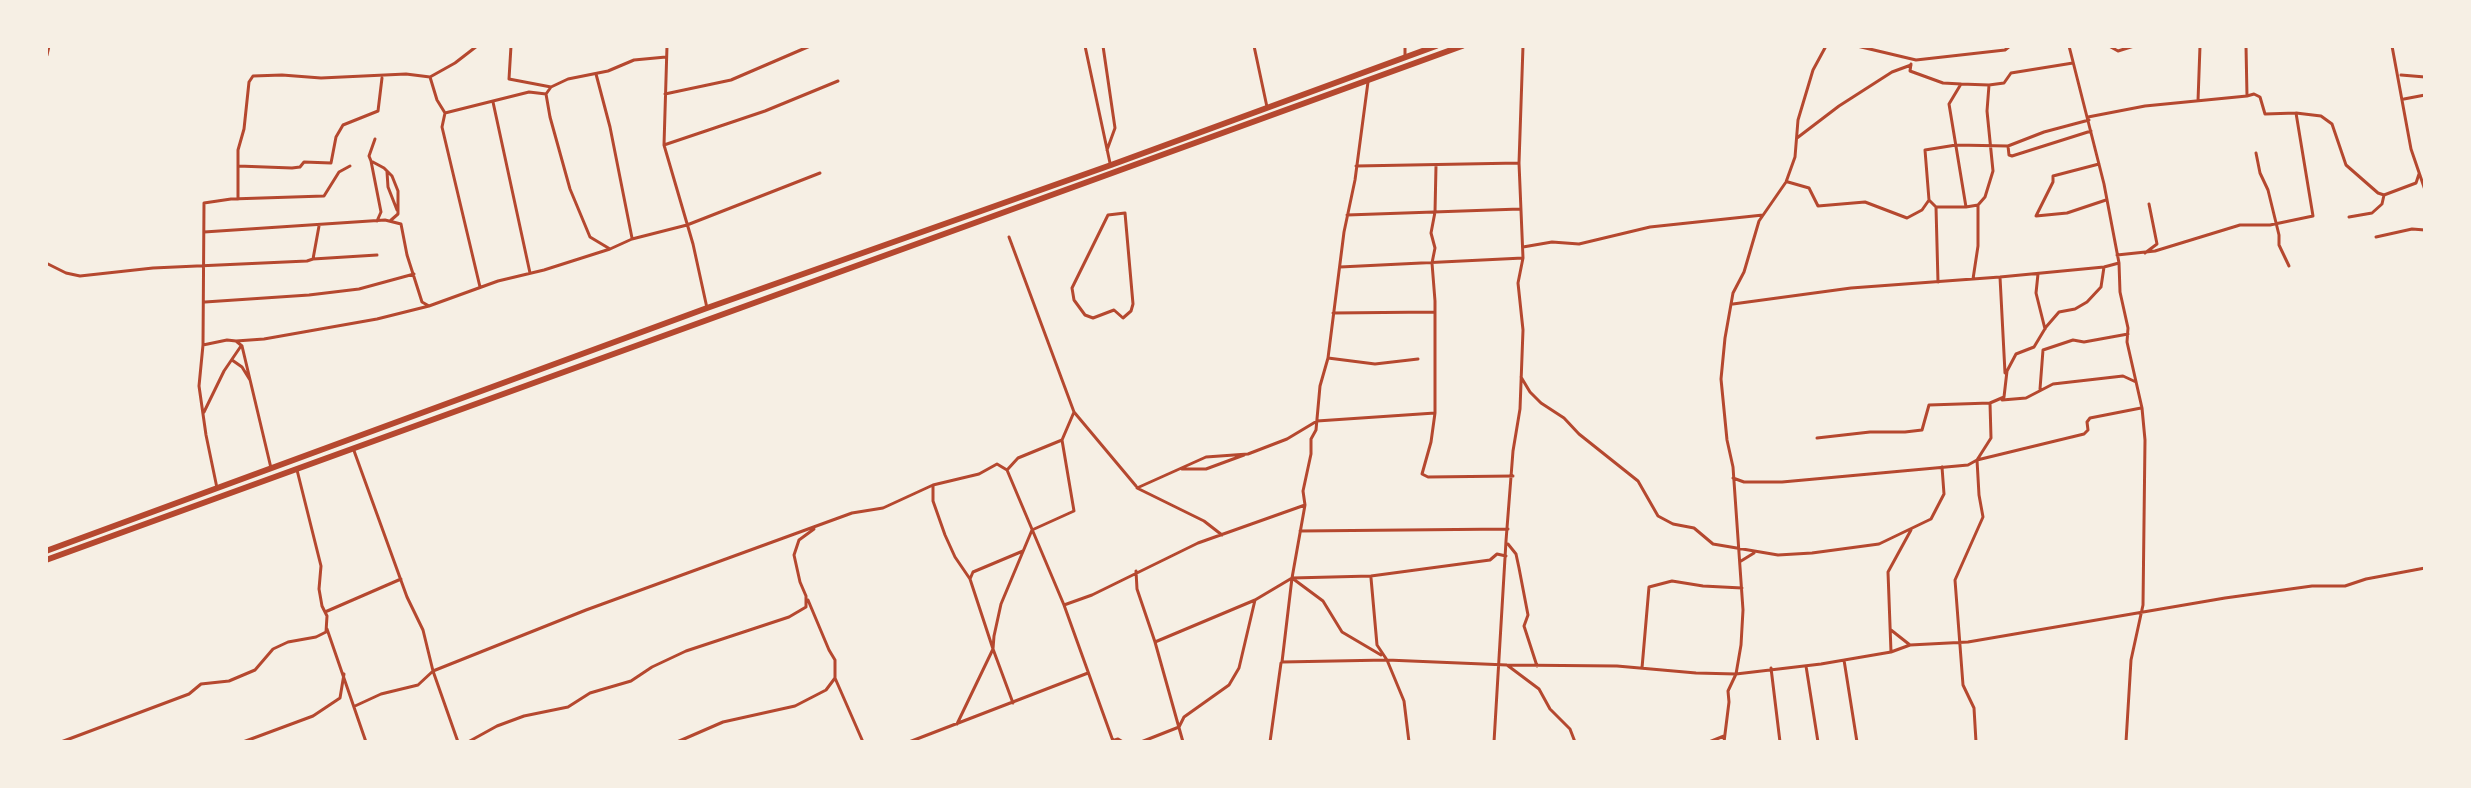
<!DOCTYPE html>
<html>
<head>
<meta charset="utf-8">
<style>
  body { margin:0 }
  #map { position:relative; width:2471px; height:788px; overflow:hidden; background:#f6efe4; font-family:"DejaVu Sans",sans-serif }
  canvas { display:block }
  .frame { position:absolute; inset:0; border:48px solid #f6efe4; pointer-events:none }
</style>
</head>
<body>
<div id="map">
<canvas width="2471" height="788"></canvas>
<div class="frame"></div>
</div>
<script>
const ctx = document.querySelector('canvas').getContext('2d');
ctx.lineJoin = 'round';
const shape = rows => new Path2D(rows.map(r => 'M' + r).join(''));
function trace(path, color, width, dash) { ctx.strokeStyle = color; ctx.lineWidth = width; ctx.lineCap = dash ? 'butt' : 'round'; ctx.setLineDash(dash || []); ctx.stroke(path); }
trace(shape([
  [511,46,509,79,551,87,568,79,608,71,634,60,666,57],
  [667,46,664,145,693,244,707,308],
  [1085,46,1110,163],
  [1103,46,1115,128,1107,150],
  [1254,46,1267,107],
  [1405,46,1405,57],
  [1857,46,1916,60,2005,50,2010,46],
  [2069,46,2104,184,2119,263,2120,292,2128,328,2127,342,2142,408,2145,440,2143,605,2131,660,2126,742],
  [2109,46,2118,51,2134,46],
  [2392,46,2411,149,2425,190],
  [1911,64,1910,71,1943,83,1961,84],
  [596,74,610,127,632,238],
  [2401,75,2425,77],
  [430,77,437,100,445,113,529,92,546,94],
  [1989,85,1961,84,1949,104,1966,207,1978,205,1985,197,1993,171,1987,111,1989,85,2004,83,2011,73,2073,63],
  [551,87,546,94,550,117,570,189,590,237,610,249],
  [665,94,731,80,810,46],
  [2247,96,2254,94,2260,97,2265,114,2296,113],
  [2404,99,2425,95],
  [2198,101,2200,46],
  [493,102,530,273],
  [445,113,442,127,480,287],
  [2088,117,2145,106,2247,96,2246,46],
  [1797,138,1839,106,1892,72,1911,65],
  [375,139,369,156,371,161,384,168,392,176,398,191,398,214,390,221],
  [664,145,765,111,838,81],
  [2008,146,2009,155,2012,156,2091,131],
  [2256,153,2260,173,2268,190,2279,235,2279,245,2289,266],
  [371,161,381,212,377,221],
  [2099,164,2053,176,2053,182,2036,216,2067,213,2106,200],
  [238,166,292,168,300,167,304,162,331,163,336,137,343,125,378,111,382,78],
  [1356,166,1519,163],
  [1436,166,1435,212,1431,233,1435,248,1432,263,1435,301,1435,413,1431,442,1422,474,1428,477,1513,476],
  [387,172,388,187,397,210],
  [1788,182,1809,188,1818,206,1865,202,1907,218,1922,210,1929,200,1925,150,1956,145,2008,146,2044,132,2089,120],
  [238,199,238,150,244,129,249,82,253,76,282,75,321,78,406,74,430,77,455,63,477,46],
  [1929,200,1936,207,1966,207],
  [1936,207,1938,282],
  [1125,213,1133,304,1131,311,1123,318,1114,310,1093,318,1085,315,1074,300,1072,288,1108,215,1125,213],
  [1347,215,1520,209],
  [2349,217,2372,213,2382,204,2384,195],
  [204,232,385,220,401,224,407,255,422,302,429,306,498,281,544,270,610,249,632,239,687,225,820,173],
  [1009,237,1074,412,1062,440,1018,458,1007,470,1064,605],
  [2376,237,2412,229,2425,230],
  [1523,247,1552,242,1579,244,1650,227,1763,215],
  [2145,253,2157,244,2149,204],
  [2117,255,2155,251,2240,225,2270,225,2313,216,2296,113,2321,116,2332,124,2346,165,2378,193,2384,195,2416,183,2419,174],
  [313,259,377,255],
  [46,263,66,273,80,276,153,268,307,261,313,259,319,226],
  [1340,267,1523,258],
  [2038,274,2036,293,2045,329],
  [2000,277,2005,373],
  [1973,279,1978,246,1978,205],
  [205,302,309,295,359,289,414,274],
  [1733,304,1851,288,2000,277,2104,267,2119,263],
  [1333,313,1434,312],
  [236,341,264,339,377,319,429,306],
  [203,345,227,340,236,341,242,346,271,468],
  [1328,358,1375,364,1418,359],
  [232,360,242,367,250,380],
  [1521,377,1530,392,1541,403,1564,418,1579,434,1638,481,1658,516,1673,524,1694,528,1713,544,1778,555,1812,553,1879,544,1931,519,1944,494,1942,467],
  [2040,389,2043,350,2073,340,2084,342,2128,334],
  [2002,400,2026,398,2053,384,2123,376,2136,382],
  [204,412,224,371,241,346],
  [1074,412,1136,486],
  [1817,438,1870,432,1905,432,1922,430,1929,405,1990,403],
  [353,448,407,597,423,630,433,671,586,610,852,513,883,508,933,485,979,474,997,464,1007,470],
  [1182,469,1206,469,1244,455],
  [1733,478,1744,482,1782,482,1968,465,1977,460,2084,434,2088,430,2087,422,2090,418,2141,408],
  [933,485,933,501,945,535,955,557,970,579],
  [217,488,206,435,199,386,203,345,204,203,231,199,324,196,339,172,350,166],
  [1300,531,1508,529],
  [1222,535,1204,521,1137,488,1206,457,1248,454,1287,439,1317,421,1435,413],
  [1508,544,1516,554,1519,568,1528,615,1524,626,1537,666],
  [1741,561,1754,553],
  [1136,571,1137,589,1155,642],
  [1292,578,1305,505,1303,491,1311,454,1311,439,1316,430,1320,386,1328,358,1344,232,1355,180,1368,82],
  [1292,578,1371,576,1490,560,1497,554,1506,556],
  [1292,578,1323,601,1342,632,1381,655],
  [1371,578,1377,645,1387,660,1404,701,1409,742],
  [325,612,401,579],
  [327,629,366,742],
  [1891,630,1910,645],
  [1891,652,1888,572,1911,530],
  [1844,660,1857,742],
  [1507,665,1539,689,1550,709,1570,729,1575,742],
  [1806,666,1818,742],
  [1642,668,1649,587,1672,581,1703,586,1742,588],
  [1771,668,1780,742],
  [835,678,863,742],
  [1013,703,993,649,994,636,1001,604,1032,530,1074,511,1062,440],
  [355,706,381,694,418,685,433,671,458,742],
  [957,724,993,649,970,579,973,572,1023,551],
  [1113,741,1064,605,1092,595,1198,543,1305,505],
  [61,742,189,694,201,684,229,681,255,670,273,649,288,642,316,637,326,632,327,616,322,606,319,589,321,566,297,470],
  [243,742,313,716,340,698,344,674],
  [468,742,497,726,524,716,568,707,590,693,631,681,652,667,686,651,789,617,806,607,806,596,800,582,794,555,799,540,814,529],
  [677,742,723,722,795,706,826,690,835,678,835,660,829,650,808,600],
  [909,742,1088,673],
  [1108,742,1118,739,1123,742],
  [1141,742,1179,727,1184,717,1229,685,1239,668,1255,600,1292,578,1282,662,1387,660,1507,665,1617,666,1696,673,1736,674,1821,664,1891,652,1910,645,1968,642,2225,598,2312,586,2345,586,2366,579,2425,568],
  [1183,742,1155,642,1255,600],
  [1270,742,1281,663],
  [1494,742,1506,541,1513,451,1520,409,1523,330,1518,283,1523,258,1519,163,1523,46],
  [1709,742,1724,736],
  [1724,742,1729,702,1728,691,1736,674,1741,645,1743,610,1733,467,1727,440,1721,379,1725,338,1733,293,1744,272,1759,221,1786,182,1795,157,1798,120,1813,70,1826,46],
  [1976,742,1974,708,1963,685,1955,580,1983,517,1979,495,1977,460,1991,438,1990,403,2004,397,2007,371,2016,354,2034,347,2046,327,2059,312,2075,309,2087,302,2101,287,2104,267]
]), '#b5482f', 3);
trace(shape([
  [46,55,48,46]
]), '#b5482f', 5);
trace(shape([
  [46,551,707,308,1111,165,1436,46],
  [46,560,1462,46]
]), '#b5482f', 6);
</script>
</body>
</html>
